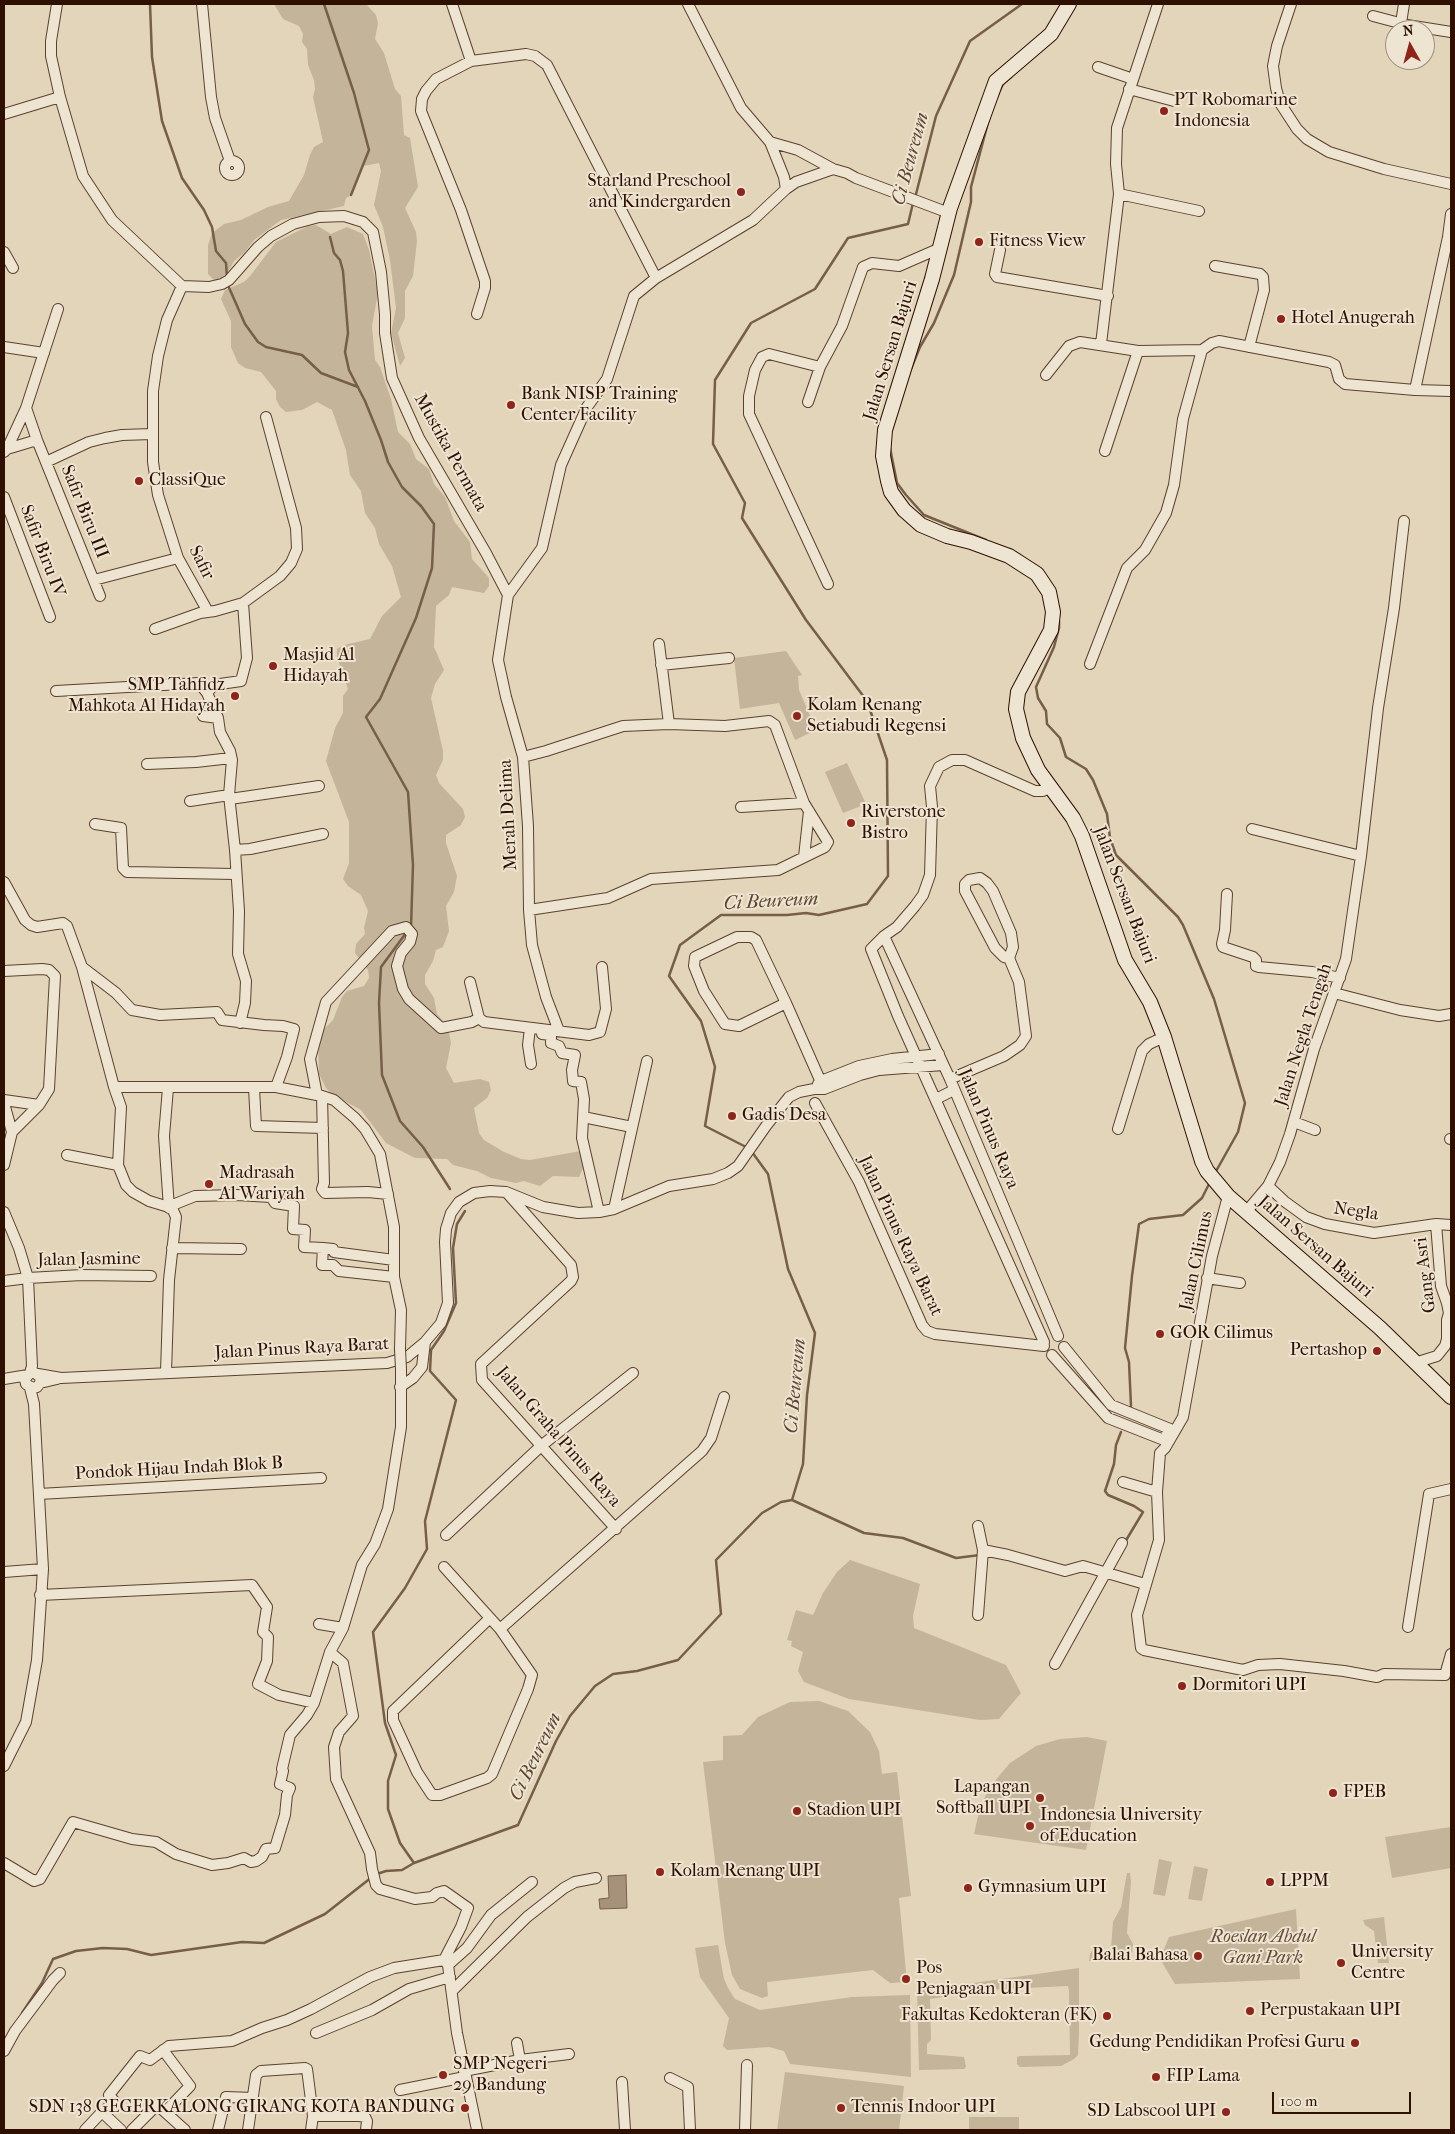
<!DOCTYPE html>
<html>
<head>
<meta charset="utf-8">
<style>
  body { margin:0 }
  #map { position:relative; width:1455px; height:2134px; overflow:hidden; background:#e3d5b9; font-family:"IM FELL French Canon",serif }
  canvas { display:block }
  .frame { position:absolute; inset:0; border:5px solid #2f1000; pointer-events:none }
  .north { position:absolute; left:1385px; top:20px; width:50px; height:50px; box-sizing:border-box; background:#ede4d2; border:1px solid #a18f7e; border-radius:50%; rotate:353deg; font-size:14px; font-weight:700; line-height:20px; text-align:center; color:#2f1000 }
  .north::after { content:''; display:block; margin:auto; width:18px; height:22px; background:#8f2418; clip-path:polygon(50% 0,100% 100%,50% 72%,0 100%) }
  .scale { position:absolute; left:1272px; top:2092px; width:139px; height:22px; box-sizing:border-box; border:2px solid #2f1000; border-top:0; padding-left:6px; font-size:15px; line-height:18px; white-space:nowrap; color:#2f1000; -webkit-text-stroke:4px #ede4d2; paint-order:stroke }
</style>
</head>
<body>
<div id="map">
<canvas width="1455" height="2134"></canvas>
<div class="frame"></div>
<div class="north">N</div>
<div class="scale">100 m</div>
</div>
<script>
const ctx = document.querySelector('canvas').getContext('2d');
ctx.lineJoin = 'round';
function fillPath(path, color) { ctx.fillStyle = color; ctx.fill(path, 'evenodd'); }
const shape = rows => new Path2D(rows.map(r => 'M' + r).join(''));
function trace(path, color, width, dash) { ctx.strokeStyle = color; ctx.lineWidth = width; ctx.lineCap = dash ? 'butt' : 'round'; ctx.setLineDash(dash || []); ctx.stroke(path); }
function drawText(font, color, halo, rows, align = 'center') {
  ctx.font = font + ' "IM FELL French Canon",serif'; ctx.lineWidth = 4; ctx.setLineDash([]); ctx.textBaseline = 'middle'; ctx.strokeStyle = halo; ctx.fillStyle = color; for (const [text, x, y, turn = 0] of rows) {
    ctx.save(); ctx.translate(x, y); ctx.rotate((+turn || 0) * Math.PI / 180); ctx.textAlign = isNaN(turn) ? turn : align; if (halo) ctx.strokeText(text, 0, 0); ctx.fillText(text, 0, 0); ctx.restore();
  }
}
fillPath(shape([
  [274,4,366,4,376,15,378,23,375,39,384,53,395,89,401,96,404,135,410,138,418,187,405,208,416,232,417,241,413,276,405,291,405,318,398,333,405,358,400,366,391,333,396,308,390,260,383,227,374,205,381,171,379,163,363,166,353,187,351,195,346,198,344,206,281,220,254,240,244,253,234,261,228,272,218,280,214,280,208,274,208,245,212,233,224,224,241,220,268,207,289,201,304,175,310,155,314,147,323,142,313,97,315,89,314,80,308,65,307,49,302,42,303,34,299,26,283,19],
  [316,225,331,234,347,227,363,234,369,250,378,293,372,326,375,360,380,367,391,399,398,432,410,444,416,459,429,469,434,484,445,497,454,521,470,542,472,559,489,578,489,586,484,593,452,587,449,595,436,606,434,647,444,670,435,684,431,698,443,751,443,760,436,775,439,783,463,809,465,817,461,825,446,835,446,843,457,876,454,892,446,906,449,931,443,947,436,950,433,961,425,975,425,984,434,998,437,1014,448,1027,451,1043,446,1068,454,1083,480,1079,489,1082,491,1090,487,1098,474,1108,479,1133,484,1140,504,1152,521,1159,530,1160,581,1151,588,1157,579,1177,553,1176,540,1186,524,1181,516,1183,491,1178,477,1171,453,1165,447,1159,415,1158,386,1143,361,1110,332,1094,326,1088,319,1074,318,1040,321,1032,333,1020,342,997,347,991,364,986,369,978,368,970,355,953,356,944,365,934,364,928,368,911,361,895,348,886,343,879,349,863,349,822,326,761,335,728,343,713,343,696,348,689,337,657,337,649,344,645,370,639,382,616,401,597,392,566,379,544,375,528,365,513,361,491,350,475,346,450,332,410,317,402,302,410,286,412,280,407,276,399,276,391,261,372,245,368,238,363,231,347,231,321,221,299,225,290,244,282,250,276,276,242,308,226],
  [786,651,802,675,798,676,799,690,816,730,795,740,779,703,740,709,734,658],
  [847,763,866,804,843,813,825,772],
  [850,1560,920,1584,913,1616,914,1628,1006,1665,1021,1693,999,1719,980,1720,849,1699,804,1682,798,1671,803,1652,791,1646,792,1641,787,1640,796,1610,813,1615,823,1593,837,1572],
  [819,1701,848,1711,870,1732,879,1751,882,1774,897,1772,911,1896,899,1898,907,1982,890,1983,873,1970,767,1982,768,1996,762,1998,740,1989,732,1975,725,1943,703,1762,723,1760,723,1736,742,1735,758,1717,790,1702],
  [1087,1737,1107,1741,1086,1850,974,1834,980,1808,989,1788,1010,1763,1036,1746,1060,1739],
  [1451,1827,1451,1868,1392,1878,1385,1837],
  [1159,1859,1172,1862,1165,1896,1153,1894],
  [1194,1866,1208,1869,1202,1901,1188,1899],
  [1127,1873,1130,1873,1131,1882,1127,1933,1133,1944,1132,1952,1129,1955,1116,1960,1089,1961,1090,1954,1094,1948,1099,1948,1102,1951,1111,1949,1113,1922,1121,1907],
  [1296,1909,1300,1979,1175,1984,1160,1959,1169,1937],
  [1384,1917,1389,1963,1378,1963,1374,1931,1365,1925,1363,1920],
  [718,1945,724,1979,728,1988,735,1999,760,2010,852,1997,910,1995,911,2077,790,2064,784,2051,769,2047,727,2050,723,2046,729,2018,700,1977,695,1948],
  [1079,1968,1079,2034,1078,2055,1074,2059,1061,2066,1020,2067,1017,2064,1017,2057,1020,2056,1070,2055,1069,1991,1068,1986,985,1990,930,1999,931,2040,927,2044,927,2054,964,2057,966,2067,964,2069,919,2070,917,1991],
  [785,2072,904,2086,899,2130,777,2130],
  [969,2117,1019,2117,1019,2130,969,2130]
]), '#c4b49a');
const water = shape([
  [626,1875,627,1908,600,1909,599,1899,609,1898,608,1876,626,1875]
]);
fillPath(water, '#a6927a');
trace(water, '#765e49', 1);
trace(shape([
  [150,4,152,57,162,121,182,178,204,210,212,227,216,251,226,263,227,278],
  [324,4,354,93,369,150,351,195],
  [997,97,1003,84,1011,77],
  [915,198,936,116,970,41,1022,4],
  [330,237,334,253,340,260,343,271,348,333,345,352,349,370,365,401,381,440,388,462,402,487,421,506,434,524,432,568,416,618,380,699,366,717,408,792,413,865,411,927],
  [227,283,245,324,258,342,266,347,302,355,321,373,358,387],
  [911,369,920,347,934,323,954,275,971,202,971,187,989,119],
  [890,448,897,483,906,495,924,515,986,540],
  [1010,549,1020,555],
  [1059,621,1059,628,1054,647,1036,687,1038,698,1046,711,1047,724,1060,738,1066,757,1086,769,1093,780,1107,814,1110,838,1116,855,1178,917,1183,925,1214,999,1245,1103,1238,1132,1215,1173],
  [406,933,381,967,379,1003,382,1075,400,1121,423,1147,450,1189],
  [748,1148,705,1126,715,1067,701,1021,669,976,680,945,721,915,787,915,806,913,819,915,867,904,888,876,887,760,867,701,806,620,742,518,745,503,713,444,715,380,751,323,815,289,848,238,908,224,913,203],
  [1131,1406,1129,1362,1125,1348,1132,1276,1139,1224,1149,1219,1183,1215,1202,1198,1210,1182],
  [1121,1432,1116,1445,1114,1464,1105,1491,1108,1495,1134,1506,1143,1512,1125,1542],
  [792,1500,864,1533,903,1538,956,1558,980,1555],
  [414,1863,518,1825,556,1741,570,1716,595,1686,613,1674,637,1671,678,1660,721,1614,716,1560,762,1513,781,1502,792,1500,803,1464,807,1395,815,1333,788,1269,768,1174,752,1152],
  [377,1874,386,1871,402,1870,414,1863,400,1843,388,1809,388,1781,396,1755,385,1723,373,1632,405,1588,427,1549,425,1521,456,1400,430,1371,431,1350,444,1331,456,1303,453,1248,457,1224,465,1211],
  [22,2013,42,1983,53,1959,76,1951,103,1948,127,1949,151,1955,242,1942,264,1943,325,1914,372,1877]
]), '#765e49', 2.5);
const minor = shape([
  [57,4,51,41,51,56,60,97,83,176,112,220,182,286,209,287,222,284,229,280,258,247,271,236,293,224,319,217,344,216,363,222,373,232,381,272,385,314,385,333,392,378,419,438,486,553,508,595],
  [202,4,211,97,215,118,230,161],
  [452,4,471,61],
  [688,4,741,108,770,142,784,177,786,189],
  [1291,4,1277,46,1273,66,1276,88,1280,103,1297,129,1307,139,1329,152,1384,169,1451,184],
  [1373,16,1407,25,1451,32],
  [1401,23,1404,4],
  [1098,67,1133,79],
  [1129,89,1174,101],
  [4,114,60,97],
  [770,142,798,150,833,169,847,173,856,178,949,213],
  '225 168a7 7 0 1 1 14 0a7 7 0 1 1-14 0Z',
  [1119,194,1199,211],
  [1000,250,995,274,997,277,1108,296],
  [4,252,13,268],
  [1215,266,1260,274,1263,277,1264,290,1249,347],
  [182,286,167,320,158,356,153,391,153,462,158,495,178,558,207,610],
  [58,309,26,408,37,440,100,596],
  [477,314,485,288,485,281,461,210,421,111,422,99,426,91,436,79,471,61,526,54,535,56,547,65,656,278],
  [1101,344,1119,194,1116,164,1117,128,1158,4],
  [4,347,44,353],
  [1046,375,1069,346,1080,342,1138,351,1202,350,1212,343,1219,341,1329,362,1335,365,1339,379,1345,384,1415,390,1451,391],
  [1415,390,1448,237,1451,214],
  [808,402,820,367],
  [7,449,37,440],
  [1105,451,1138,351],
  [4,452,7,449,26,408],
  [46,462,89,442,105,438,122,435,152,434],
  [4,497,50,617],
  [94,580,178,558],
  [828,584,749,414,749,396,755,370,762,357,769,354,820,367,842,326,863,267,872,263,899,266,938,249],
  [155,629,200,613,215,611,243,603,280,576,291,563,297,549,296,528,266,417],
  [659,644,669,724],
  [1090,664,1127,568,1145,550,1166,513,1174,485,1183,419,1202,350],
  [661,665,729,658],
  [56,691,199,683,207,693,218,718,220,732,230,751,232,760,229,795,235,850,239,911,238,954,246,981,245,1003,240,1023],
  [207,693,212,687,220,684,241,681,247,658,243,603],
  [203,716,218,718],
  [523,757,546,751,623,726,669,724,725,726,769,721,775,725,804,803,828,842,825,847,778,870,651,879,608,898,529,910],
  [147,764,196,762,231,758],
  [230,799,319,786],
  [190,801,229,795],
  [741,807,804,803],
  [95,824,121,828,123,868,127,872,235,874],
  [1252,829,1361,856],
  [235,850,250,849,323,834],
  [804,857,809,811],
  [4,882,25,920,31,925,37,927,63,923,67,926,82,967,114,1087,121,1107,118,1165,126,1185,133,1192,149,1201,172,1208,176,1217,169,1280,166,1372],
  [1227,894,1225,930,1222,944,1223,947,1253,957,1256,960,1256,966,1259,967,1312,972,1340,978],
  [884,936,950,1079,1058,1336],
  [82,967,116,993,132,1010,160,1015,217,1012,222,1020,264,1025,283,1026,294,1029,287,1057,276,1087,322,1096,334,1100,355,1118,365,1129,380,1154,394,1227,394,1277,401,1310,400,1349],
  [4,971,42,969,49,970,55,976,49,1089,39,1105,12,1132],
  [470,982,479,1018,484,1022,589,1035,600,1032,606,1009,602,967],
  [1334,993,1400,1010,1439,1016,1451,1014],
  [786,1003,739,1026,725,1024,704,991,694,966,695,957,737,937,751,937,756,940,786,1003,824,1089],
  [530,1028,528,1045,531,1064],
  [559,1031,546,997,532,945,529,910,528,826,523,757,506,697,498,660,508,595,542,548,561,465,587,407,607,379,634,296,656,278,753,220,786,189,796,182,833,169],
  [542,1034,551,1035,551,1043,559,1046,562,1053,575,1055,572,1070,573,1081,581,1082,584,1099,582,1138,599,1212],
  [950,1079,1004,1056,1020,1045,1026,1036,1019,982,1009,958,1004,957,995,948,965,891,965,884,969,880,980,878,987,883,993,891,1011,933,1013,947,1009,958],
  [818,1084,821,1081,859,1066,892,1059,939,1054],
  [114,1087,276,1087],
  [168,1088,164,1136,169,1208],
  [254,1088,256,1126,323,1128],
  [317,1095,310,1059,326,1002,392,931,406,927,412,934,410,942,401,953,397,966,403,989,409,999,441,1028,472,1022,479,1018],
  [322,1096,324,1183,322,1189,325,1193,368,1192,388,1194],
  [936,1099,954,1090],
  [4,1100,39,1105],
  [4,1103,12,1132,4,1165],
  [815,1103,859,1182,922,1325,927,1331,935,1334,1044,1346],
  [588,1118,632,1127],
  [1294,1122,1315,1130],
  [1118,1129,1142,1051,1149,1044,1164,1037],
  [1450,1139,1451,1139],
  [67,1155,118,1165],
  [1268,1186,1284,1201,1306,1217,1325,1224,1374,1233,1436,1224,1451,1225],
  [508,1194,571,1265,573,1277,571,1281,481,1364,482,1380,616,1529],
  [1228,1196,1212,1256,1183,1417,1165,1448,1160,1453,1157,1492,1159,1540,1137,1615,1141,1648,1144,1650,1243,1670,1258,1665,1280,1664,1344,1671,1377,1677,1384,1674,1445,1675,1451,1654],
  [172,1208,175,1204,195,1196,237,1195,271,1197,275,1203,294,1206,293,1229,305,1230,304,1247,323,1248,322,1265,333,1265,339,1271,394,1277],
  [614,1209,647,1061],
  [4,1212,19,1248,28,1278,32,1366,30,1373],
  [1246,1212,1268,1186,1280,1162,1290,1134,1314,1049,1346,959,1361,856,1378,708,1394,608,1404,521],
  [172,1248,241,1249],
  [323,1248,333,1249,334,1252,341,1253,394,1260],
  [1207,1278,1240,1283],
  [4,1281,28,1278,82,1275,151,1276],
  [1044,1342,898,1016,871,949,884,936,897,927,915,906,923,895,930,875,932,807,930,786,939,767,952,760,965,760,1035,791,1043,791,1050,788],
  [1052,1355,1108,1418,1164,1440,1170,1429,1111,1405,1064,1347],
  [1418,1366,1421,1361,1437,1356,1445,1346,1447,1339,1447,1320,1449,1313,1447,1303,1441,1286,1436,1224],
  [38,1374,61,1378,387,1363,407,1357,425,1342,441,1323,448,1303,445,1242,446,1229,451,1213,459,1202,474,1193,490,1191,506,1192,543,1207,578,1213,599,1212,614,1209,669,1186,713,1179,728,1173,738,1166,766,1126,789,1097,799,1092,814,1089,824,1089,860,1075,879,1070,943,1065],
  [4,1379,28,1375],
  [40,1383,41,1378,35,1373,30,1373,25,1379,26,1384,32,1388,37,1387,40,1383,57,1379],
  [400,1387,413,1378,422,1367,425,1342],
  [1123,1482,1157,1492],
  [39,1494,321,1478],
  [446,1535,541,1446,633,1373],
  [983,1550,1008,1555,1065,1571,1083,1566,1145,1584],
  [444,1567,490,1618,500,1629,532,1675,528,1689,492,1774,487,1778,440,1795,432,1795,417,1772,393,1720,393,1711,490,1618],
  [4,1572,43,1569],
  [40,1595,252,1585,267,1607,263,1632,268,1637,267,1661,258,1684,279,1695,314,1703],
  [978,1615,983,1550,978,1526],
  [319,1624,343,1628],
  [1408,1627,1429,1494,1451,1489],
  [500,1629,702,1451,711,1438,724,1397],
  [330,1652,343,1663,353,1716,339,1732,334,1747,336,1779,370,1853,372,1869,376,1885,380,1889,415,1899,432,1897,437,1893,444,1891,468,1908,461,1927,444,1960],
  [1055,1664,1122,1543],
  [4,1766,26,1722,37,1660,43,1569,34,1404,30,1388],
  [4,1863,34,1881,40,1879,73,1822,132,1839,156,1842,176,1854,212,1865,228,1863,244,1858,251,1862,256,1861,262,1857,266,1849,275,1848,285,1815,287,1795,290,1788,280,1784,283,1771,282,1769,290,1735,307,1715,314,1703,330,1652,343,1628,362,1565,375,1544,388,1509,401,1427,401,1369],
  [444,1960,448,1965,457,2033,477,2130],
  [448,1965,467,1948,491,1915,532,1882],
  [452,1991,527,1917,564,1888,575,1882,596,1878],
  [316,2033,372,2010,409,1989,450,1977],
  [4,2051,15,2031,53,1980,60,1973],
  [520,2060,569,2054],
  [464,2071,520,2060,517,2043],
  [670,2078,688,2087,690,2130],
  [622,2082,625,2130],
  [400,2090,465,2077],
  [165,2112,185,2130],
  [103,2113,121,2130],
  [313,2116,360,2116,365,2117,367,2121,366,2130],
  [85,2130,100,2114,115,2102,109,2095,140,2056,150,2060,169,2046,232,2041,262,2028,287,2020,311,2009,370,1977,394,1968,444,1960],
  [132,2130,157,2105,165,2112,190,2086,163,2050],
  [218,2130,226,2097,253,2098],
  [248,2130,256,2075,261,2071,305,2068,307,2069,313,2116,311,2130],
  [745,2130,747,2065]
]);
const secondary = shape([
  [1069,4,1051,34,996,81,950,208,932,279,885,430,883,456,888,481,891,492,904,510,921,525,947,536,971,542,1009,556,1037,574,1049,592,1053,612,1051,630,1018,692,1016,709,1023,738,1038,770,1073,818,1082,836,1125,960,1150,1002,1164,1037,1202,1161,1207,1171,1228,1196,1380,1328,1451,1397]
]);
trace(minor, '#5c412e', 12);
trace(secondary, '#2f1000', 16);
trace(minor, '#ede4d2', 10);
trace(secondary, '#ede4d2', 14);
const minorBridge = shape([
  [400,1349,401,1369]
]);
trace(minorBridge, '#5c412e', 12, []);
trace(minorBridge, '#ede4d2', 10);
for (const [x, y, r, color] of [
  [1164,111,5,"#8f2418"],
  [741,192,5,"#8f2418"],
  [979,242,5,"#8f2418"],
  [1281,319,5,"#8f2418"],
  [511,405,5,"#8f2418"],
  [139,481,5,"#8f2418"],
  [273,666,5,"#8f2418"],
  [235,696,5,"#8f2418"],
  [797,716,5,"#8f2418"],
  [851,823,5,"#8f2418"],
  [732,1116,5,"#8f2418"],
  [209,1184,5,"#8f2418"],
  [1160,1334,5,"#8f2418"],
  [1377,1351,5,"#8f2418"],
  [1182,1686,5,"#8f2418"],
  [1333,1793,5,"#8f2418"],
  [1040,1798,5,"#8f2418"],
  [797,1811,5,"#8f2418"],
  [1030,1826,5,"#8f2418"],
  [660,1872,5,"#8f2418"],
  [1270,1882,5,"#8f2418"],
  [968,1888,5,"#8f2418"],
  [1198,1956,5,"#8f2418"],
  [1341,1963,5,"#8f2418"],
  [906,1979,5,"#8f2418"],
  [1250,2011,5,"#8f2418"],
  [1107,2016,5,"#8f2418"],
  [1355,2043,5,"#8f2418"],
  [443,2075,5,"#8f2418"],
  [1156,2077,5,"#8f2418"],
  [465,2108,5,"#8f2418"],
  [841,2108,5,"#8f2418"],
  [1226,2112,5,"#8f2418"]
]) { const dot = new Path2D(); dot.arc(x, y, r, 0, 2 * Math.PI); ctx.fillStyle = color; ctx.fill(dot); trace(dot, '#ede4d2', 2); }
drawText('18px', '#2f1000', '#ede4d2', [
  ["PT Robomarine",1174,101],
  ["Indonesia",1174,122],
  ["Starland Preschool",731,182,"right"],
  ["and Kindergarden",731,203,"right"],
  ["Fitness View",989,242],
  ["Hotel Anugerah",1291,319],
  ["Bank NISP Training",521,395],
  ["Center Facility",521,416],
  ["ClassiQue",149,481],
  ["Masjid Al",283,656],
  ["Hidayah",283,677],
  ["SMP Tahfidz",225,686,"right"],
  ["Mahkota Al Hidayah",225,707,"right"],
  ["Kolam Renang",807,706],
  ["Setiabudi Regensi",807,727],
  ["Riverstone",861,813],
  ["Bistro",861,834],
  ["Gadis Desa",742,1116],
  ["Madrasah",219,1174],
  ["Al Wariyah",219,1195],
  ["GOR Cilimus",1170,1334],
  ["Pertashop",1367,1351,"right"],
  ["Dormitori UPI",1192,1686],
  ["Lapangan",1030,1788,"right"],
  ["Softball UPI",1030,1809,"right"],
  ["FPEB",1343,1793],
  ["Stadion UPI",807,1811],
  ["Indonesia University",1040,1816],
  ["of Education",1040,1837],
  ["Kolam Renang UPI",670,1872],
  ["LPPM",1280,1882],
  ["Gymnasium UPI",978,1888],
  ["University",1351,1953],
  ["Centre",1351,1974],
  ["Balai Bahasa",1188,1956,"right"],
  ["Pos",916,1969],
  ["Penjagaan UPI",916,1990],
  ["Perpustakaan UPI",1260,2011],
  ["Fakultas Kedokteran (FK)",1097,2016,"right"],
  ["Gedung Pendidikan Profesi Guru",1345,2043,"right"],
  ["SMP Negeri",453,2065],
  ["29 Bandung",453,2086],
  ["FIP Lama",1166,2077],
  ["SDN 138 GEGERKALONG GIRANG KOTA BANDUNG",455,2108,"right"],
  ["Tennis Indoor UPI",851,2108],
  ["SD Labscool UPI",1216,2112,"right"]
], 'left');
drawText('18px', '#2f1000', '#ede4d2', [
  ["Jalan Sersan Bajuri",891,351,-73],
  ["Mustika Permata",450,453,61],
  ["Safir Biru III",84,512,68],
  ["Safir Biru IV",42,551,69],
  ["Safir",201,563,63],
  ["Merah Delima",509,815,-93],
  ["Jalan Sersan Bajuri",1124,895,69],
  ["Jalan Negla Tengah",1304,1035,-72],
  ["Jalan Pinus Raya",988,1129,67],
  ["Negla",1356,1212,8],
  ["Jalan Pinus Raya Barat",900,1236,65],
  ["Jalan Sersan Bajuri",1315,1247,41],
  ["Jalan Jasmine",89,1260,-1],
  ["Jalan Cilimus",1197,1261,-78],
  ["Gang Asri",1426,1275,-97],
  ["Jalan Pinus Raya Barat",302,1349,-3],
  ["Jalan Graha Pinus Raya",558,1437,49],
  ["Pondok Hijau Indah Blok B",179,1469,-3]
]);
drawText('italic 18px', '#634936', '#ede4d2', [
  ["Roeslan Abdul",1263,1938],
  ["Gani Park",1263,1959]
]);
drawText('italic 19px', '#5f4431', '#ede4d2', [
  ["Ci Beureum",911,159,-75],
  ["Ci Beureum",771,902,-3],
  ["Ci Beureum",796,1386,-85],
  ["Ci Beureum",536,1757,-64]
]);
</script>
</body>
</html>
